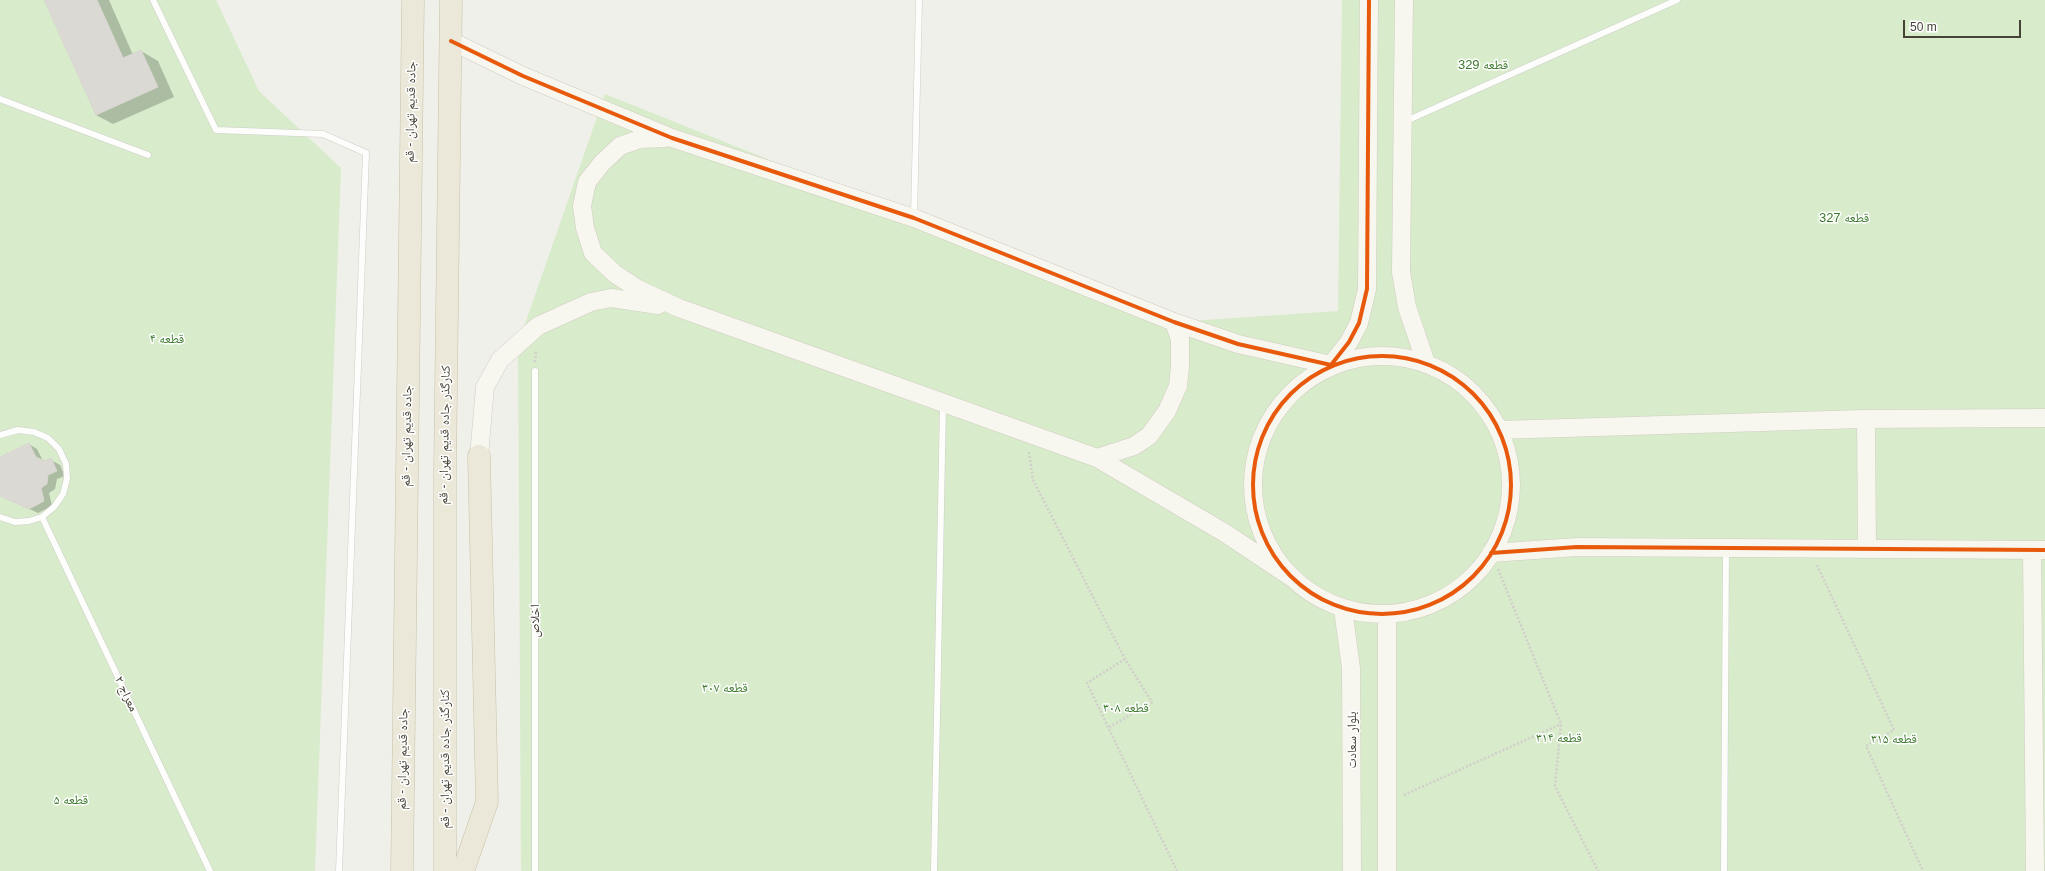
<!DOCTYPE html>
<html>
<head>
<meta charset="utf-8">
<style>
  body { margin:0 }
  #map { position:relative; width:2045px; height:871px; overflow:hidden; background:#f0f0ea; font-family:Helvetica,sans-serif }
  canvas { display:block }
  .scale { position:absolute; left:1903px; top:20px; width:118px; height:18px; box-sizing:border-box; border:2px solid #464336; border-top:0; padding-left:5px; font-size:12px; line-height:14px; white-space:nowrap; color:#464336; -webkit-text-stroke:3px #fff; paint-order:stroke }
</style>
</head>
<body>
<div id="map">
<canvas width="2045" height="871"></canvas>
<div class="scale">50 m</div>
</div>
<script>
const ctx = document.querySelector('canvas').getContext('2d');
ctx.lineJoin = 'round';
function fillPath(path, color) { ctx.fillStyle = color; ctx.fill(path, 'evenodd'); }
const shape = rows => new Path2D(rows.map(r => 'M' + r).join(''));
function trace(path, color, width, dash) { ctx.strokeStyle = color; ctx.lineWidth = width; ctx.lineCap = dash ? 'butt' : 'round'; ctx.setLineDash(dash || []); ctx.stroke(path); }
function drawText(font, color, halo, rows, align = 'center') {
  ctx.font = font + ' Helvetica,"Noto Naskh Arabic",sans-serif'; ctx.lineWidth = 3; ctx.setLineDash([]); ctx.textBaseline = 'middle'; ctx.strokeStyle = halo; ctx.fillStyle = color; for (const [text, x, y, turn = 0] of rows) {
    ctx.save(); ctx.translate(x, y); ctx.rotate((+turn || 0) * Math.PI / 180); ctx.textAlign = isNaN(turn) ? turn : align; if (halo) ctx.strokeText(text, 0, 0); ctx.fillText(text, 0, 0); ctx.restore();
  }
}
fillPath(shape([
  [0,0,216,0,259,91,341,168,315,871,0,871],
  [1342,0,2045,0,2045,871,521,871,518,344,605,94,1174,322,1338,311]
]), '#d8ebcb');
fillPath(shape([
  [45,0,109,0,133,55,141,51,158,61,174,97,113,124,96,115],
  [29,444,37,449,43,461,51,460,60,465,65,476,57,479,55,489,49,493,52,506,38,513,10,500,0,492,0,458]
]), '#0003');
const building = shape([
  [44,0,97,0,123,58,141,50,158,87,96,115,44,0],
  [29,443,36,457,45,461,51,458,57,471,48,475,47,484,41,488,44,501,29,509,0,496,0,457,29,443]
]);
fillPath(building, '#dad9d3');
trace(building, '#d9d7d0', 1);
const lane = shape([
  [153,0,216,130,323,134,366,153,339,871],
  [0,99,148,155],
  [1406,121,1677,0],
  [914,216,919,0],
  [535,371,535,871],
  [0,435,18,430,34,432,48,438,59,449,66,464,67,479,63,494,54,507,42,517,29,521,15,522,0,517],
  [42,517,210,871],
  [934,871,943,404],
  [1724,871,1726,549]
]);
const secondary = shape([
  [1404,0,1401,272,1407,307,1426,363],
  [451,41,523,76,672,138,914,218,1174,322,1238,344,1331,365,1349,342,1359,323,1367,289,1369,0],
  [666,138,640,139,620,146,602,163,587,182,582,206,585,228,593,253,615,274,638,289,679,308,1097,458,1225,533,1291,577],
  '1253 485a129 129 0 1 1 258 0a129 129 0 1 1-258 0Z',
  [1866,419,1867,549],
  [1499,430,1862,419,2045,418],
  [479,456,485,387,500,360,538,326,591,302,611,298,658,305],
  [1097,458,1134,446,1149,436,1167,411,1178,386,1180,366,1180,339,1174,322],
  [2032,550,2035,871],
  [1491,553,1577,547,2045,550],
  [1343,609,1351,668,1352,871],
  [1387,614,1387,871]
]);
const highway = shape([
  [402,871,413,0],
  [445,871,445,470,451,0],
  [463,871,487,802,479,456]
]);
trace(lane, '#cecec8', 7);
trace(secondary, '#d0cec1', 19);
trace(highway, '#c7c1a6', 23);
trace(shape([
  [535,362,536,351],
  [1029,452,1033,480,1125,659,1152,702,1108,728],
  [1817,565,1894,730,1866,746,1923,871],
  [1498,569,1561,724,1555,786,1598,871],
  [1125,659,1087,683,1177,871],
  [1404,795,1561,724]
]), '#d1cfcb', 2.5, [2, 2]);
trace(lane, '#fdfdfc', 6);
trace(secondary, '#f7f6ef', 18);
trace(highway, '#ece8d9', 22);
trace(shape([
  [451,41,523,76,672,138,914,218,1174,322,1238,344,1331,365,1349,342,1359,323,1367,289,1369,0],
  '1253 485a129 129 0 1 1 258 0a129 129 0 1 1-258 0Z',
  [1491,553,1577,547,2045,550]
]), '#e8590c', 4);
drawText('13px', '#3a782a', '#fff', [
  ["قطعه 329",1483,65],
  ["قطعه 327",1844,218],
  ["قطعه ۴",167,339],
  ["قطعه ۳۰۷",725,688],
  ["قطعه ۳۰۸",1126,708],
  ["قطعه ۳۱۴",1559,738],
  ["قطعه ۳۱۵",1894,739],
  ["قطعه ۵",71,800]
]);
drawText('13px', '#464336', '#fff', [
  ["جاده قدیم تهران - قم",411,112,-89],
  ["کنارگذر جاده قدیم تهران - قم",445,435,-89],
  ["جاده قدیم تهران - قم",407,436,-89],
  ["اخلاص",535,621,-90],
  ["معراج ۲",126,694,65],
  ["بلوار سعادت",1352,740,-90],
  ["جاده قدیم تهران - قم",403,759,-89],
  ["کنارگذر جاده قدیم تهران - قم",445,759,-90]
]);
</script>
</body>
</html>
